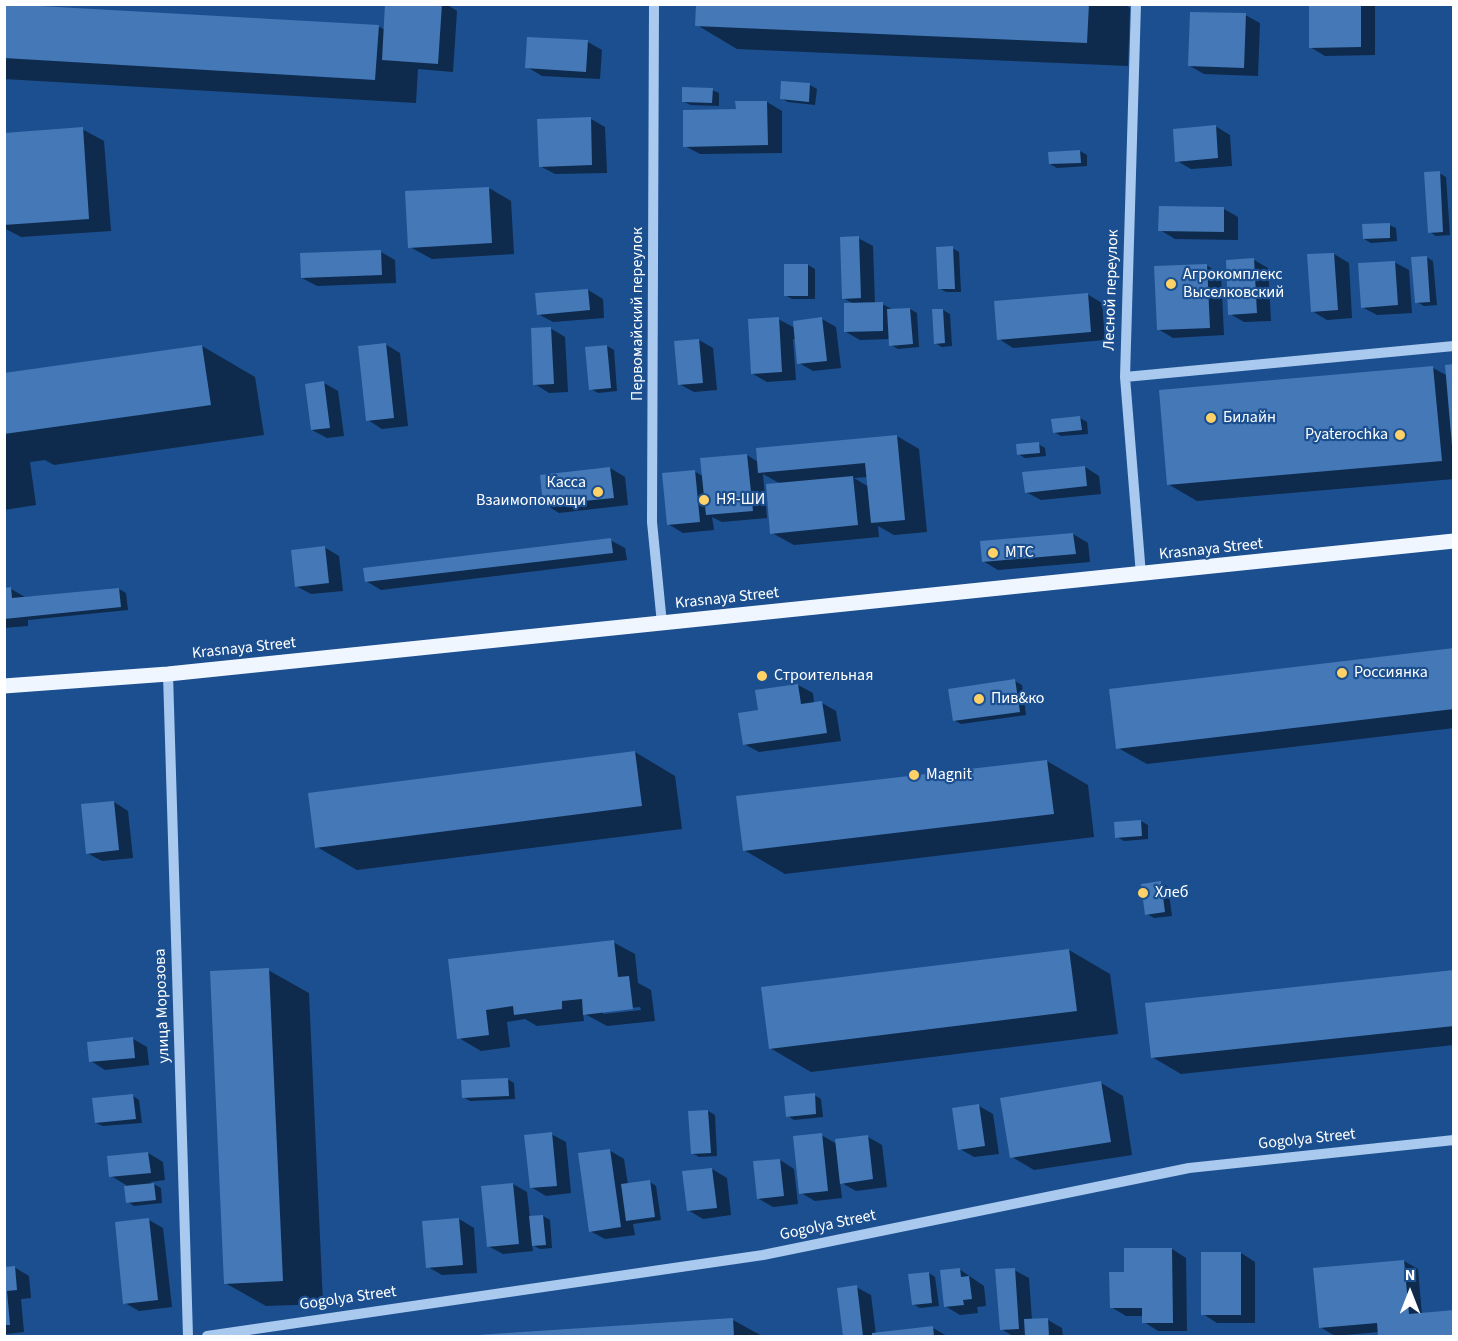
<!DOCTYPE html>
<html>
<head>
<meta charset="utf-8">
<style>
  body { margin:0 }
  #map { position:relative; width:1458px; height:1341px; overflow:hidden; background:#1b4f8f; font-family:"Source Sans 3",sans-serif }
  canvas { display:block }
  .frame { position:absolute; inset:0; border:6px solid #fff; pointer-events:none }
  .north { position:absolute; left:1380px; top:1263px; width:60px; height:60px; -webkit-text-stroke:4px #1b4f8f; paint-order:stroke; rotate:0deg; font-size:16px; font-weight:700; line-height:24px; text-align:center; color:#fff }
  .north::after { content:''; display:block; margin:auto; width:21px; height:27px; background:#fff; clip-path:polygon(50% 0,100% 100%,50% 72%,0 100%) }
</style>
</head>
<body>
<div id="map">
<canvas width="1458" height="1341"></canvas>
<div class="frame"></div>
<div class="north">N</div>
</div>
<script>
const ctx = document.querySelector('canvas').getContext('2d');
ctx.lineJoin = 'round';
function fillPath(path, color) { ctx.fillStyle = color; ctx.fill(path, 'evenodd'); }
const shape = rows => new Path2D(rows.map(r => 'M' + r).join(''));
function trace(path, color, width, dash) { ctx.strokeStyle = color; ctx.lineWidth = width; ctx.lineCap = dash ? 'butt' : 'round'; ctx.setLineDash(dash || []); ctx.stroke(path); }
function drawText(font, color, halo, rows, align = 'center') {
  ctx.font = font + ' "Source Sans 3",sans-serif'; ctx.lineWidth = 4.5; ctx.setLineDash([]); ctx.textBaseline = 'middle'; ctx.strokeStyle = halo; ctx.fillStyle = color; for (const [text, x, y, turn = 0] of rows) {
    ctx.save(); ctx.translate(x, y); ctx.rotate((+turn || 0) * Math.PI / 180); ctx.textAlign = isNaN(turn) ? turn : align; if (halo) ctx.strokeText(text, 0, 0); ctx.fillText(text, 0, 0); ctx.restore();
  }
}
fillPath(shape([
  [387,4,446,4,457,11,453,72,418,69,416,103,4,79,4,5,378,26,385,30],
  [697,4,1124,4,1130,8,1128,66,737,49,697,25],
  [1310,4,1375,4,1375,55,1325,56,1310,47],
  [1245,15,1260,23,1258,76,1204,74,1190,66],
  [588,42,602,50,600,79,542,76,527,67],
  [810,85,817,89,815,105,788,102,781,98],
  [712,90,719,93,719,106,691,105,684,102],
  [767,102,782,111,782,153,700,154,685,146,737,111],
  [591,119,605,127,607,173,555,174,540,166],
  [1215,126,1230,135,1232,166,1191,169,1177,161],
  [82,129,104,141,111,231,21,237,4,228,4,134],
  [1080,151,1087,155,1087,166,1057,168,1050,164],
  [1439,173,1446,177,1450,235,1436,236,1430,232],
  [489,188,511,201,514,254,432,259,410,247],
  [1224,209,1238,217,1238,240,1175,239,1160,230],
  [1389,225,1396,228,1397,241,1371,243,1364,239],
  [858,238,873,246,875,304,882,304,894,310,910,309,917,313,919,347,898,349,891,345,890,339,860,340,846,332,854,304,843,298],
  [952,248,959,252,961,292,946,292,939,288],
  [381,252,395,260,396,283,317,286,302,278],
  [1334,254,1349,263,1352,318,1327,320,1312,311],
  [1426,257,1433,261,1437,305,1424,306,1417,302],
  [1254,260,1268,268,1271,321,1244,322,1230,314],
  [1394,262,1409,270,1412,313,1377,315,1362,307],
  [808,265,815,269,815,299,792,299,785,295],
  [1206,265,1221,274,1224,335,1173,338,1158,329],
  [588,290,603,299,604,318,553,322,538,314],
  [1087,294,1102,303,1105,340,1013,348,999,339],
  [943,310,950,314,952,346,942,347,935,343],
  [778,319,795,328,822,319,836,327,841,368,813,371,799,363,796,339,793,339,796,380,767,382,753,374],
  [550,328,565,337,568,392,549,393,535,384],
  [699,340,713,348,717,390,694,392,679,384],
  [385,344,400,353,408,426,382,429,368,420],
  [202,346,255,377,264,435,54,465,45,460,30,462,36,505,4,510,4,374],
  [607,346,614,350,617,391,598,393,591,389],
  [1454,366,1454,479,1197,501,1168,484,1433,368,1448,376],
  [324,383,338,391,344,436,327,438,312,430],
  [1080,418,1087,422,1088,434,1061,436,1054,432],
  [897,436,919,449,927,532,894,535,878,526,879,537,794,545,772,533,781,484,763,474,767,518,722,522,712,517,714,530,683,533,668,524,694,471,704,477,747,455,758,462,757,449],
  [868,477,869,487,854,478],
  [1038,444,1045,448,1046,456,1025,458,1018,454],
  [1085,467,1099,476,1101,494,1041,500,1026,492],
  [610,468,625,477,628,505,559,513,545,504],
  [1073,534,1088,543,1090,562,998,570,983,561],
  [610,540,625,548,627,560,381,590,366,581],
  [324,547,339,556,343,591,311,594,296,586],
  [4,589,11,589,25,597,119,589,126,593,128,610,28,620,28,626,4,628],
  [1454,650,1454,728,1147,764,1118,748],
  [1015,681,1022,685,1026,715,961,724,954,720],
  [798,685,813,693,814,704,822,703,836,711,841,741,759,752,744,744,759,711],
  [635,752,675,776,682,829,357,870,317,847],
  [1047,761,1088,785,1094,837,785,874,744,850],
  [114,802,128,811,133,858,102,861,87,853],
  [1141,821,1148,825,1148,839,1124,841,1117,837],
  [1161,883,1168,887,1172,916,1154,918,1147,914],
  [613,942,635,954,638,983,651,990,655,1021,607,1026,583,1013,584,1021,537,1026,525,1019,507,1022,510,1047,481,1051,459,1038,449,961],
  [640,1007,641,1010,603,1014,603,1011],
  [1069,950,1110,974,1118,1034,811,1072,770,1048],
  [268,970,309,993,323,1304,266,1306,225,1283],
  [1454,972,1454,1045,1181,1074,1152,1057],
  [133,1039,147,1047,149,1065,105,1070,91,1061],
  [507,1079,514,1083,515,1099,470,1101,463,1097],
  [1101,1083,1123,1096,1132,1155,1034,1170,1012,1157],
  [814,1095,821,1099,823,1117,794,1120,788,1116],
  [133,1096,139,1100,142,1123,103,1126,96,1123],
  [979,1106,993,1114,999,1154,974,1157,960,1149],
  [708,1111,715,1115,717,1156,699,1157,692,1153],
  [551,1134,566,1142,571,1193,546,1196,531,1187],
  [821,1135,837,1144,868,1137,882,1145,887,1187,856,1191,840,1182,842,1198,815,1201,801,1193],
  [609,1150,624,1159,628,1185,650,1182,656,1186,661,1220,633,1224,635,1235,605,1239,590,1231],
  [148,1153,163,1162,165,1180,150,1182,161,1188,162,1203,134,1206,128,1202,126,1185,111,1176],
  [780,1160,794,1169,798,1204,773,1207,759,1199],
  [712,1169,727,1178,731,1215,703,1219,688,1210],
  [513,1184,527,1192,530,1218,543,1216,550,1220,552,1248,540,1249,532,1245,533,1251,503,1254,488,1246],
  [459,1219,474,1228,477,1273,442,1275,428,1267],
  [149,1220,163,1228,172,1307,139,1311,125,1303],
  [1172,1249,1186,1258,1187,1331,1158,1331,1144,1322,1144,1316,1126,1316,1111,1307,1126,1273],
  [1241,1253,1255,1262,1255,1323,1217,1323,1203,1314],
  [1404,1261,1418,1269,1422,1315,1454,1312,1454,1336,1380,1336,1379,1332,1335,1336,1320,1327],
  [14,1267,29,1276,31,1298,21,1299,24,1332,6,1334,4,1268],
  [959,1269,984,1286,986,1306,977,1307,978,1313,960,1315,945,1306],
  [1014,1270,1029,1278,1032,1320,1048,1320,1062,1328,1063,1336,1013,1336,1001,1329],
  [929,1273,935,1277,939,1306,920,1308,913,1304],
  [856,1287,871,1295,876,1335,933,1328,947,1336,845,1336,838,1289],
  [733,1320,762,1336,474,1336]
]), '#0007');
fillPath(shape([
  [4,4,379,25,375,80,4,58],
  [385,4,442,4,438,64,382,60],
  [696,4,1089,4,1087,43,695,26],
  [1309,4,1361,4,1361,47,1309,48],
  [1190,12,1246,13,1244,68,1188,66],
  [527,37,588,40,586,72,525,68],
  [781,81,810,83,809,102,780,99],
  [682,87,713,88,712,103,682,102],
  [735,101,767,101,768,145,683,147,683,110,736,109],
  [591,117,592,165,539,167,537,119],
  [1216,125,1218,158,1175,162,1173,129],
  [83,127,89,219,4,225,4,133],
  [1080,150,1081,163,1049,164,1048,152],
  [1440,171,1443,232,1428,233,1424,172],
  [489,187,492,243,408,248,405,191],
  [1159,206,1224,207,1224,232,1158,231],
  [1390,223,1390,238,1363,239,1362,224],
  [859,236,861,298,842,299,840,237],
  [953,246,955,289,938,289,936,247],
  [381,250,382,275,301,278,300,253],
  [1334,253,1338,310,1311,312,1307,254],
  [1427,256,1430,302,1415,303,1411,257],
  [1254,258,1257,313,1228,315,1226,260],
  [1395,261,1398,305,1361,308,1358,263],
  [784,264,808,264,808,296,784,296],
  [1207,264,1210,328,1157,330,1154,266],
  [588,289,590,310,537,315,535,293],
  [1088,293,1091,332,997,340,994,301],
  [883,302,883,331,844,332,844,303],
  [910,308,913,344,889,346,887,309],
  [932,309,943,309,945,343,934,344],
  [779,317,782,372,751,374,748,319],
  [822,317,827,361,797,364,793,321],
  [551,327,554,384,533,385,531,328],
  [699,339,703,383,678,385,674,341],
  [386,343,394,418,366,421,358,346],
  [202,345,211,405,4,434,4,373],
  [607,345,611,388,589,390,585,347],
  [1454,364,1454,446,1452,446,1445,365],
  [1433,366,1442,461,1167,485,1159,390],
  [324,381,330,428,311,430,305,384],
  [1080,416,1082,430,1053,433,1051,419],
  [897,435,905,520,871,523,865,463,758,473,756,448],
  [1039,442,1040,453,1017,455,1016,444],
  [747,454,753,511,706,515,700,458],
  [1085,466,1087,486,1025,493,1022,472],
  [610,467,614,498,543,505,540,475],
  [695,470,700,522,667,525,662,473],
  [853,476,858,525,770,534,766,484],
  [1073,533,1076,554,982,562,980,541],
  [611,538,613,553,365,582,363,568],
  [325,546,329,583,295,587,291,550],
  [11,587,12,598,119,588,121,607,4,619,4,588],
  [1454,648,1454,709,1116,749,1109,689],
  [1015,679,1020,712,953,721,948,689],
  [798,684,801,704,822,701,827,733,743,745,738,713,758,710,755,690],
  [635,751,642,806,315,848,308,793],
  [1047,760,1054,814,743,851,736,796],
  [114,801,119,850,86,854,81,804],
  [1141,820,1142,836,1115,838,1114,822],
  [1161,881,1165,912,1145,915,1141,884],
  [614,940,618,977,629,976,633,1009,583,1015,582,999,562,1001,562,1009,514,1015,513,1006,486,1010,489,1035,457,1039,448,959],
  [1069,949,1077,1011,769,1049,761,987],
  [269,968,283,1281,224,1284,210,971],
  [1454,970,1454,1026,1151,1058,1145,1003],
  [133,1037,135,1058,89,1062,87,1042],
  [508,1078,509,1096,462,1098,461,1080],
  [1101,1081,1111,1142,1010,1158,1000,1098],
  [815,1093,816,1114,786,1117,784,1096],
  [133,1094,136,1119,95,1123,92,1098],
  [979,1104,985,1146,958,1150,952,1108],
  [708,1110,711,1153,691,1154,688,1111],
  [552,1132,557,1186,530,1188,524,1135],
  [822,1133,828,1191,799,1194,793,1136],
  [868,1135,873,1179,840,1184,835,1139],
  [610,1149,621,1227,589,1232,578,1153],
  [148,1152,151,1173,109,1177,107,1156],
  [780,1159,784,1196,757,1199,753,1161],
  [712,1168,717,1208,687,1211,682,1171],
  [650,1180,655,1217,626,1221,621,1184],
  [154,1183,156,1200,126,1203,124,1186],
  [513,1183,519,1244,487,1247,481,1186],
  [543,1215,546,1245,532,1246,529,1216],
  [149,1218,158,1300,123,1304,115,1222],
  [459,1218,463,1265,426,1268,422,1221],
  [1124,1248,1172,1248,1173,1323,1142,1323,1142,1308,1110,1308,1109,1272,1124,1272],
  [1201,1252,1241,1252,1241,1315,1201,1315],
  [1404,1260,1409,1314,1454,1310,1454,1336,1378,1336,1377,1323,1319,1328,1313,1268],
  [15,1266,17,1290,7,1291,10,1325,4,1325,4,1267],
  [960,1268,961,1277,969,1276,972,1299,963,1300,964,1305,944,1307,940,1270],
  [1015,1268,1019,1329,1000,1330,995,1269],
  [929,1272,932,1303,912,1305,908,1274],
  [857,1285,863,1336,843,1336,837,1288],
  [733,1318,734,1336,477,1336,477,1335],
  [1048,1318,1049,1336,1025,1336,1024,1319],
  [933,1326,934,1336,872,1336,872,1333]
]), '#4478b7');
trace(shape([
  [654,4,652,522,662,624],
  [1136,4,1125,377,1141,575],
  [1125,377,1454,346],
  [168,674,188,1336],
  [207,1336,763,1255,1189,1168,1454,1140]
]), '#a9c9ee', 10);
trace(shape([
  [4,686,168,674,1454,541]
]), '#f0f6ff', 15);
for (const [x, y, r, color] of [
  [1171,284,6,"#ffd166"],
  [1211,418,6,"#ffd166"],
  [1400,435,6,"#ffd166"],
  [598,492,6,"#ffd166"],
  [704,500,6,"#ffd166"],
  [993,553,6,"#ffd166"],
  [1342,673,6,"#ffd166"],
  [762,676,6,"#ffd166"],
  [979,699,6,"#ffd166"],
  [914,775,6,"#ffd166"],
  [1143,893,6,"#ffd166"]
]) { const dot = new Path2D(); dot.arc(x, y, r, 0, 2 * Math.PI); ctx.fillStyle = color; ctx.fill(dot); trace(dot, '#1b4f8f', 2); }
drawText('16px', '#fff', '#1b4f8f', [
  ["Агрокомплекс",1183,275],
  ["Выселковский",1183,293],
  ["Билайн",1223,418],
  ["Pyaterochka",1388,435,"right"],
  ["Касса",586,483,"right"],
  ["Взаимопомощи",586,501,"right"],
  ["НЯ-ШИ",716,500],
  ["МТС",1005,553],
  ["Россиянка",1354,673],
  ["Строительная",774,676],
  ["Пив&ко",991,699],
  ["Magnit",926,775],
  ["Хлеб",1155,893]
], 'left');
drawText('16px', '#fff', '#1b4f8f', [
  ["Лесной переулок",1112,290,-88],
  ["Первомайский переулок",638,314,-90],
  ["Krasnaya Street",1211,550,-6],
  ["Krasnaya Street",727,599,-6],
  ["Krasnaya Street",244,649,-6],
  ["улица Морозова",163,1006,-92],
  ["Gogolya Street",1307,1140,-6],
  ["Gogolya Street",828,1226,-12],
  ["Gogolya Street",348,1299,-8]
]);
</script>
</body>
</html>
